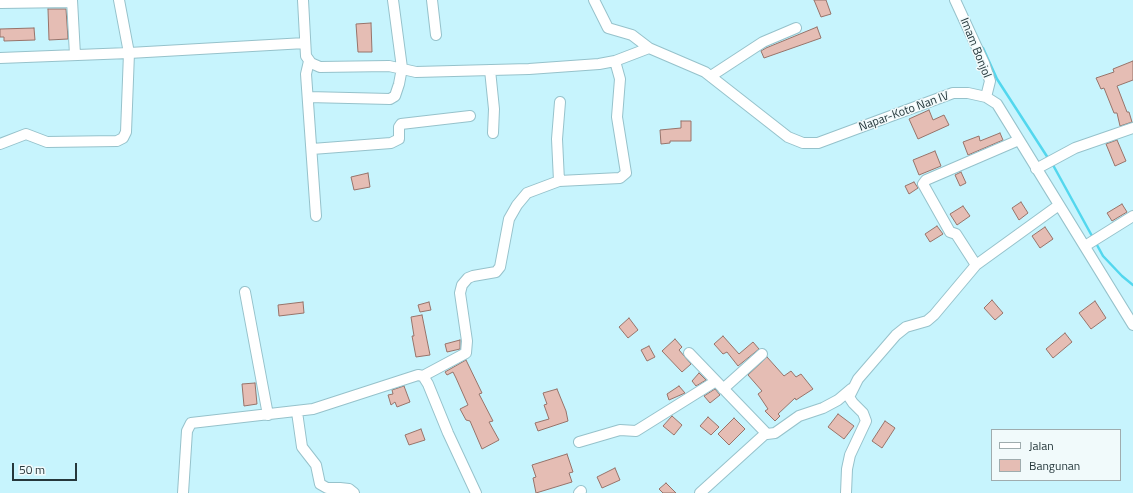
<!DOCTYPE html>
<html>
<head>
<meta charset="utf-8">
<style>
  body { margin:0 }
  #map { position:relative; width:1133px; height:493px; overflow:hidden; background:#c7f4fd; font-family:"Titillium Web",sans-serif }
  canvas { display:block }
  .legend { position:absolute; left:991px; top:429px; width:130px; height:52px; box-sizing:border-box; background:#f1fafb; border:1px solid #9facae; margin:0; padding:5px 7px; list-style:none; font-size:12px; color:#25373b }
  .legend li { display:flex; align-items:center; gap:8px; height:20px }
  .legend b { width:20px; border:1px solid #9facae }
  .scale { position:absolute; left:12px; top:463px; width:65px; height:18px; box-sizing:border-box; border:2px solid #25373b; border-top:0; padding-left:5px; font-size:12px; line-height:14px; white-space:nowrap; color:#25373b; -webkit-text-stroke:3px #f1fafb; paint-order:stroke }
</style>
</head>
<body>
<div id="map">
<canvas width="1133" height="493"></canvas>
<ul class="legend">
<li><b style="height:5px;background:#fff"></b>Jalan</li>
<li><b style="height:11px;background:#e5bdb4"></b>Bangunan</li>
</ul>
<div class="scale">50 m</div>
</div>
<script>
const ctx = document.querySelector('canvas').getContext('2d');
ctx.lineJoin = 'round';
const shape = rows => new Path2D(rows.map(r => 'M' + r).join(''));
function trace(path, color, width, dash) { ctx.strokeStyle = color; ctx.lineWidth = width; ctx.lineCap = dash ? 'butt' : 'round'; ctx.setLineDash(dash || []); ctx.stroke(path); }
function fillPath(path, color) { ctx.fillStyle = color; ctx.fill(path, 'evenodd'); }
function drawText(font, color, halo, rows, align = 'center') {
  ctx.font = font + ' "Titillium Web",sans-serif'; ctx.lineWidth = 3; ctx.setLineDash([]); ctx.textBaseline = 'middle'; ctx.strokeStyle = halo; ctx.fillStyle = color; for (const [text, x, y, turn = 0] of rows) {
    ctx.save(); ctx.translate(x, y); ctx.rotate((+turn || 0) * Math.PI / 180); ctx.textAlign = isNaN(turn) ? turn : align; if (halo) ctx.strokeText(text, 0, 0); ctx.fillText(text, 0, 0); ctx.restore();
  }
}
trace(shape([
  [983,48,997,79,1048,158],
  [1053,165,1092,236],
  [1097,245,1103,256,1122,276,1133,285]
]), '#53d7ee', 2.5);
const building = shape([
  [814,0,826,0,831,14,821,17,814,0],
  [48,9,66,9,68,39,49,40,48,9],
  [371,23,372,52,358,52,356,24,371,23],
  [817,27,821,38,764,58,761,51,766,48,817,27],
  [34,28,35,40,4,41,4,37,0,37,0,29,34,28],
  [1133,61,1133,80,1117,86,1127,112,1129,112,1132,122,1120,126,1117,113,1114,113,1104,88,1101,89,1096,78,1114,72,1113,69,1133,61],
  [929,110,933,120,944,115,949,125,918,139,909,119,929,110],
  [681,121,691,121,691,141,670,141,670,143,661,144,660,130,681,128,681,121],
  [1000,133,1003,140,968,155,963,142,979,136,980,141,1000,133],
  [1117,140,1126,161,1115,166,1106,144,1117,140],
  [935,151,941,166,919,175,913,160,935,151],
  [961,172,966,183,960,186,955,175,961,172],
  [368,173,370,187,354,190,351,177,368,173],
  [914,182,918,188,909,194,905,186,914,182],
  [1021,202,1028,213,1019,220,1012,208,1021,202],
  [1122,204,1127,212,1112,221,1107,213,1122,204],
  [963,206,970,216,957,225,950,214,963,206],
  [937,226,943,234,930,242,925,234,937,226],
  [1045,227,1053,239,1040,248,1032,236,1045,227],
  [992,300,1003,313,995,320,984,308,992,300],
  [1095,301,1106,318,1091,329,1079,313,1095,301],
  [303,302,304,313,279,316,278,305,303,302],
  [429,302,431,310,420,312,418,305,429,302],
  [422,315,430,355,416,357,412,336,414,336,411,317,422,315],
  [629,318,638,330,628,338,619,327,629,318],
  [1065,333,1072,342,1053,358,1046,349,1065,333],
  [723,336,739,354,753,342,759,349,738,366,727,352,723,354,714,344,723,336],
  [675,339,682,347,679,350,691,364,682,372,662,351,675,339],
  [460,340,460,349,447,352,445,344,460,340],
  [649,346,655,357,647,361,641,350,649,346],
  [767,357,784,376,791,371,796,377,801,374,813,389,796,400,795,398,778,414,780,416,775,421,765,411,768,409,758,394,762,391,748,375,767,357],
  [466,360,482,393,479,394,493,421,489,422,499,440,482,449,470,421,466,420,460,409,468,405,456,378,453,372,447,375,445,372,466,360],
  [699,373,706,380,696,386,692,381,699,373],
  [255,383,257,404,244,406,242,384,255,383],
  [404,386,410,402,397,407,395,402,391,405,388,395,393,394,392,390,404,386],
  [679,386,685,393,669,400,667,394,679,386],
  [557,389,566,411,568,421,538,431,535,423,549,419,544,405,547,404,543,393,557,389],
  [715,389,720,395,710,403,704,396,715,389],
  [838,414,854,426,844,439,828,427,838,414],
  [672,416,682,425,674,435,663,426,672,416],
  [708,417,719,427,711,435,700,426,708,417],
  [734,418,745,429,729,445,718,434,734,418],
  [885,421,895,428,882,448,872,441,885,421],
  [421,429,425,440,409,445,405,435,421,429],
  [567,454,573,472,569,473,572,482,536,493,533,478,536,477,532,465,567,454],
  [615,468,620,480,602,488,597,477,615,468],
  [666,483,676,493,663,493,659,489,666,483]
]);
fillPath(building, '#e5bdb4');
trace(building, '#97736a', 1);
const minor = shape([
  [72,0,75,55],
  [303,0,306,56,311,63,320,67,389,66,416,72,529,69,599,64,615,61,649,48],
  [432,0,436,35],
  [594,0,608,28,632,35,649,48,705,72,788,137,803,143,818,143,953,93,968,93,986,97,997,104,1133,325],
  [955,0,984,63,990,81,986,97],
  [0,3,72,2],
  [0,58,129,53,305,43],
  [309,61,306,74,316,216],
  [490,70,494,109,493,133],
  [711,76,763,42,796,28],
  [308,97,390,99,395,96,399,84,402,68,393,0],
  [0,144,26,134,47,142,117,141,123,138,126,132,129,53,119,0],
  [312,149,391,143,399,139,399,127,401,124,470,116],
  [1036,169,1075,148,1133,128],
  [559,181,620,178,626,173,617,117,620,79,615,61],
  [1085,246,1133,216],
  [976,265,956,234,950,232,923,184,926,180,1019,140],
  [245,292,268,415],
  [689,353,767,434,775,433,799,416,823,408,838,400,851,389],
  [423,376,466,353,467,341,460,293,462,285,468,278,473,276,496,272,500,267,509,219,517,205,527,193,559,181,557,139,560,102],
  [723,389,762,354],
  [297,412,302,447,316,465,320,484,327,488,340,488,349,489,354,493],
  [579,442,620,430,636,431,716,381],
  [183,493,187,431,191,423,313,409,418,375,423,376,428,384,448,433,476,493],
  [579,493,581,491],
  [700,493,765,434],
  [846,493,847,469,850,455,866,421,863,413,853,403,849,397,858,379,896,335,906,327,927,321,934,315,976,265,1059,205]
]);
trace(minor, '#96c2cb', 12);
trace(minor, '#fff', 10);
drawText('12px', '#25373b', '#f1fafb', [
  ["Imam Bonjol",975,48,68],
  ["Napar-Koto Nan IV",904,112,-20]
]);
</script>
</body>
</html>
